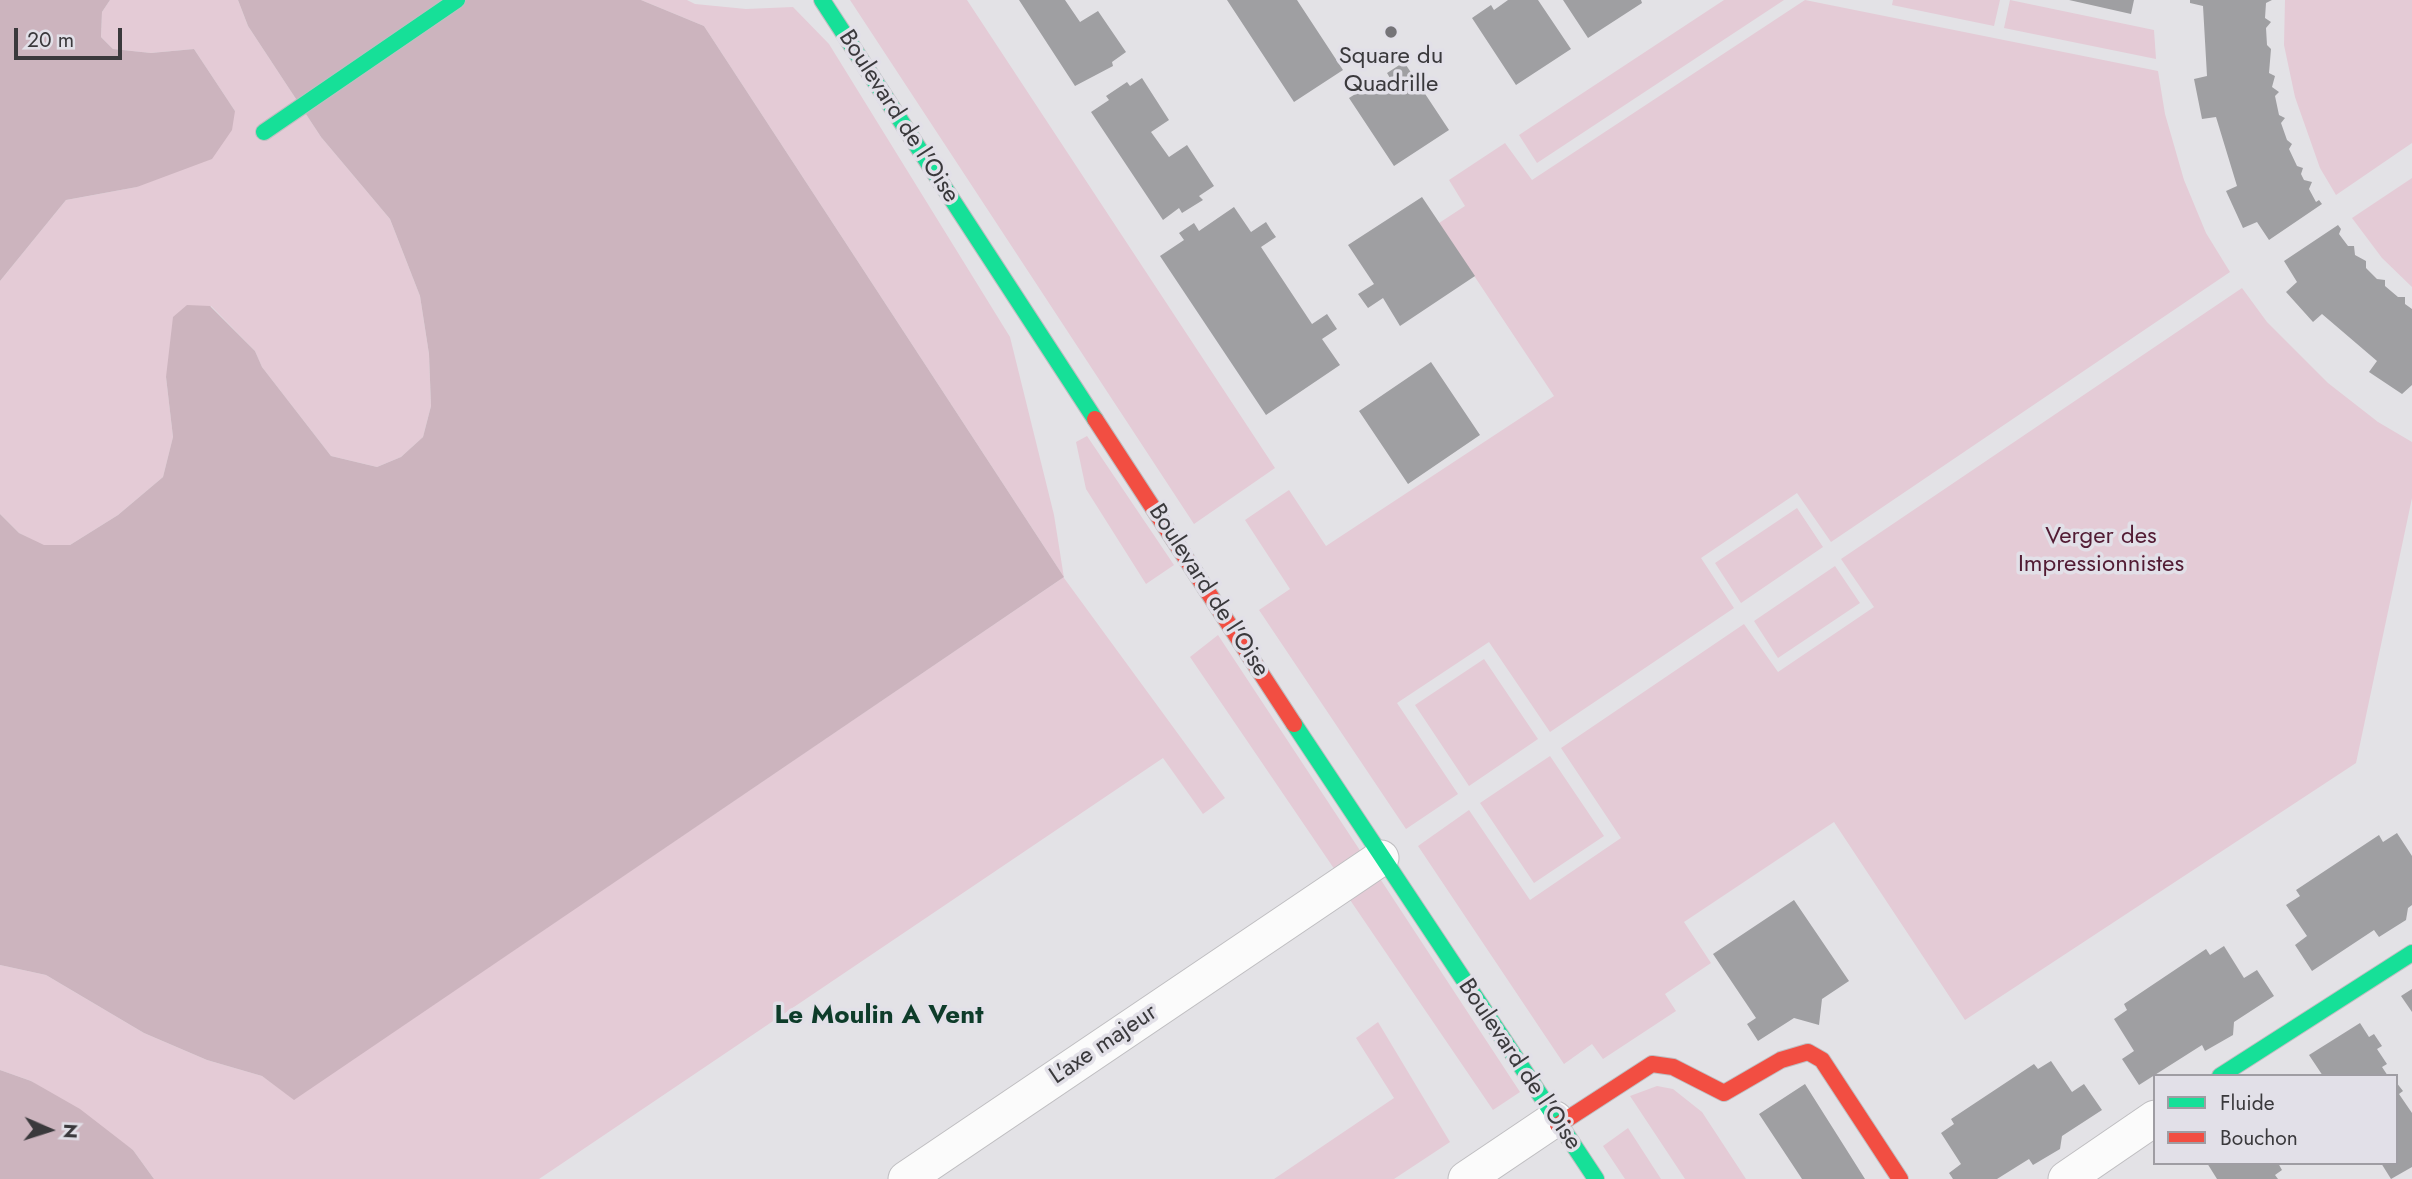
<!DOCTYPE html>
<html>
<head>
<meta charset="utf-8">
<style>
  body { margin:0 }
  #map { position:relative; width:2412px; height:1179px; overflow:hidden; background:#e3e2e6; font-family:Jost,sans-serif }
  canvas { display:block }
  .legend { position:absolute; left:2153px; top:1074px; width:245px; height:91px; box-sizing:border-box; background:#e2e0e8; border:2px solid #9f9da3; margin:0; padding:9px 12px; list-style:none; font-size:21px; color:#3a393c }
  .legend li { display:flex; align-items:center; gap:14px; height:35px }
  .legend b { width:35px; border:2px solid #9f9da3 }
  .north { position:absolute; left:14px; top:1095px; width:70px; height:70px; -webkit-text-stroke:5px #e2e0e8; paint-order:stroke; rotate:93deg; font-size:19px; font-weight:700; line-height:28px; text-align:center; color:#3a393c }
  .north::after { content:''; display:block; margin:auto; width:24px; height:32px; background:#3a393c; clip-path:polygon(50% 0,100% 100%,50% 72%,0 100%) }
  .scale { position:absolute; left:14px; top:28px; width:108px; height:32px; box-sizing:border-box; border:4px solid #3a393c; border-top:0; padding-left:9px; font-size:21px; line-height:24px; white-space:nowrap; color:#3a393c; -webkit-text-stroke:5px #e2e0e8; paint-order:stroke }
</style>
</head>
<body>
<div id="map">
<canvas width="2412" height="1179"></canvas>
<ul class="legend">
<li><b style="height:9px;background:#16e098"></b>Fluide</li>
<li><b style="height:9px;background:#f24e42"></b>Bouchon</li>
</ul>
<div class="north">N</div>
<div class="scale">20 m</div>
</div>
<script>
const ctx = document.querySelector('canvas').getContext('2d');
ctx.lineJoin = 'round';
function fillPath(path, color) { ctx.fillStyle = color; ctx.fill(path, 'evenodd'); }
const shape = rows => new Path2D(rows.map(r => 'M' + r).join(''));
function trace(path, color, width, dash) { ctx.strokeStyle = color; ctx.lineWidth = width; ctx.lineCap = dash ? 'butt' : 'round'; ctx.setLineDash(dash || []); ctx.stroke(path); }
function drawText(font, color, halo, rows, align = 'center') {
  ctx.font = font + ' Jost,sans-serif'; ctx.lineWidth = 7; ctx.setLineDash([]); ctx.textBaseline = 'middle'; ctx.strokeStyle = halo; ctx.fillStyle = color; for (const [text, x, y, turn = 0] of rows) {
    ctx.save(); ctx.translate(x, y); ctx.rotate((+turn || 0) * Math.PI / 180); ctx.textAlign = isNaN(turn) ? turn : align; if (halo) ctx.strokeText(text, 0, 0); ctx.fillText(text, 0, 0); ctx.restore();
  }
}
fillPath(shape([
  [110,0,238,0,248,26,321,137,390,219,420,296,429,354,431,406,423,437,401,457,377,467,331,456,262,367,255,351,211,306,166,377,173,437,163,477,118,515,70,545,44,546,19,533,0,514,0,281,66,200,137,187,235,111,194,49,151,53,113,49,101,37,102,12],
  [641,0,687,0,695,4,746,9,793,7,829,44,1010,337,1054,515,1064,578,1225,798,1203,814,1163,758,539,1179,154,1179,133,1150,31,1081,0,1070,0,965,46,975,144,1033,207,1060,262,1076,294,1099,1064,577,704,26],
  [850,0,967,0,1275,468,1194,524],
  [1724,0,1784,0,1537,163,1519,135],
  [1805,0,2158,71,2165,114,2184,180,2206,233,2230,272,1831,542,1797,493,1701,558,1734,608,1550,732,1489,642,1397,703,1458,794,1406,829,1259,610,1290,589,1245,520,1289,490,1326,546,1554,396,1439,223,1465,206,1449,180,1505,143,1532,180],
  [1893,0,2000,0,1994,26,1892,5],
  [2010,0,2154,30,2156,59,2004,28],
  [2285,0,2412,0,2412,143,2336,195,2320,168,2295,97,2284,45],
  [2412,178,2412,287,2382,258,2352,218],
  [2242,288,2267,322,2328,383,2378,422,2412,442,2412,498,2356,763,1965,1020,1834,822,1684,922,1711,963,1665,994,1676,1011,1603,1059,1592,1044,1564,1064,1418,846,1469,810,1530,900,1621,838,1561,748,1744,624,1778,672,1874,607,1841,559],
  [1087,436,1174,565,1146,584,1086,489,1076,442],
  [1797,508,1823,547,1741,603,1715,563],
  [1835,566,1860,603,1778,658,1754,621],
  [1218,635,1363,855,1337,873,1190,657],
  [1484,659,1538,739,1469,786,1415,705],
  [1550,756,1604,836,1534,883,1480,803],
  [1377,874,1520,1092,1493,1110,1346,894],
  [1378,1022,1450,1142,1394,1179,1274,1179,1394,1098,1356,1038],
  [1657,1086,1673,1089,1702,1112,1746,1179,1685,1179,1630,1096],
  [1628,1128,1661,1179,1625,1179,1603,1146]
]), '#e4cbd6');
fillPath(shape([
  [0,0,110,0,102,12,101,37,113,49,151,53,194,49,235,111,232,130,212,159,137,187,66,200,0,281],
  [238,0,641,0,704,26,1064,577,294,1100,262,1076,207,1060,144,1033,46,975,0,965,0,514,19,533,44,545,70,545,118,515,163,477,173,437,166,377,173,317,187,305,210,306,255,351,262,367,331,456,377,467,401,457,423,437,431,406,429,354,420,296,390,219,321,137,248,26],
  [0,1070,31,1081,80,1109,133,1150,154,1179,0,1179]
]), '#ccb4be');
fillPath(shape([
  [1019,0,1065,0,1080,22,1098,11,1126,52,1112,62,1113,66,1075,86],
  [1227,0,1297,0,1343,70,1294,102],
  [1508,0,1538,0,1571,49,1516,85,1472,18,1491,5,1494,10],
  [1563,0,1641,0,1642,3,1588,38],
  [2069,0,2134,0,2131,14],
  [2190,0,2272,0,2266,3,2265,18,2271,22,2266,28,2267,45,2271,49,2269,73,2275,76,2272,87,2279,92,2275,96,2279,115,2285,118,2281,123,2287,140,2292,144,2289,149,2297,166,2303,168,2301,174,2304,180,2312,182,2309,189,2316,202,2319,200,2322,204,2269,240,2257,222,2243,228,2226,191,2237,186,2216,117,2202,119,2194,79,2207,76,2203,6,2190,3],
  [1404,62,1449,130,1394,166,1349,98,1368,86,1372,90,1390,78,1387,73],
  [1142,78,1169,120,1151,132,1169,157,1187,145,1214,186,1199,196,1203,200,1182,213,1179,208,1163,220,1091,112,1109,100,1106,96,1127,82,1130,86],
  [1422,197,1475,276,1400,326,1383,298,1368,308,1358,294,1374,284,1348,245],
  [1234,207,1251,232,1266,222,1271,230,1276,237,1261,247,1312,324,1327,314,1337,329,1322,339,1340,365,1266,415,1160,256,1184,240,1179,233,1194,223,1199,231],
  [2338,225,2341,229,2339,234,2348,246,2354,246,2355,255,2366,261,2366,268,2377,279,2385,280,2385,286,2398,297,2405,297,2405,304,2412,309,2412,385,2402,394,2369,372,2377,361,2322,314,2313,322,2286,292,2297,282,2284,261],
  [1431,362,1480,435,1408,484,1359,411],
  [2397,833,2412,856,2412,905,2408,908,2406,920,2379,937,2374,930,2312,971,2295,945,2307,936,2286,905,2300,896,2296,890,2379,835,2383,842],
  [1794,900,1849,981,1822,999,1819,1025,1794,1018,1758,1041,1747,1024,1756,1018,1713,954],
  [2224,946,2244,978,2257,970,2274,996,2234,1022,2233,1035,2205,1051,2202,1045,2139,1085,2122,1059,2134,1051,2114,1019,2127,1010,2124,1004,2206,949,2210,955],
  [2412,989,2412,1012,2401,996],
  [2360,1023,2369,1037,2374,1034,2382,1046,2377,1049,2387,1064,2382,1067,2388,1076,2323,1076,2309,1055],
  [2051,1061,2072,1092,2084,1084,2102,1110,2062,1136,2060,1149,2033,1165,2029,1159,1997,1179,1953,1179,1949,1173,1961,1164,1941,1133,1954,1124,1951,1119,2034,1064,2038,1069],
  [2396,1082,2403,1091,2399,1094,2412,1113,2412,1167,2391,1179,2381,1163,2396,1163],
  [1805,1084,1865,1179,1802,1179,1759,1114],
  [2207,1163,2278,1163,2282,1170,2275,1175,2278,1179,2217,1179]
]), '#9f9fa2');
const street = shape([
  [906,1179,1381,858],
  [1466,1179,1555,1119],
  [2066,1179,2155,1118]
]);
const fast = shape([
  [822,0,1095,419],
  [264,132,457,0],
  [1294,724,1596,1179],
  [2220,1076,2412,953]
]);
const jam = shape([
  [1095,419,1294,724],
  [1558,1125,1652,1064,1673,1067,1724,1093,1781,1060,1808,1052,1822,1060,1900,1179]
]);
trace(street, '#bfbec1', 37);
trace(fast, '#bfbec1', 18);
trace(jam, '#bfbec1', 18);
trace(street, '#fbfbfb', 35);
trace(fast, '#16e098', 16);
trace(jam, '#f24e42', 16);
for (const [x, y, r, color] of [
  [1391,32,7,"#757478"]
]) { const dot = new Path2D(); dot.arc(x, y, r, 0, 2 * Math.PI); ctx.fillStyle = color; ctx.fill(dot); trace(dot, '#e2e0e8', 2.5); }
drawText('24px', '#3a393c', '#e2e0e8', [
  ["Square du",1391,57],
  ["Quadrille",1391,85]
]);
drawText('24px', '#3a393c', '#e2e0e8', [
  ["Boulevard de l'Oise",898,117,57],
  ["Boulevard de l'Oise",1208,591,57],
  ["L'axe majeur",1104,1045,-34],
  ["Boulevard de l'Oise",1519,1065,56]
]);
drawText('24px', '#521c34', '#e2e0e8', [
  ["Verger des",2101,537],
  ["Impressionnistes",2101,565]
]);
drawText('bold 26px', '#0e3c2a', '#e2e0e8', [
  ["Le Moulin A Vent",879,1017]
]);
</script>
</body>
</html>
